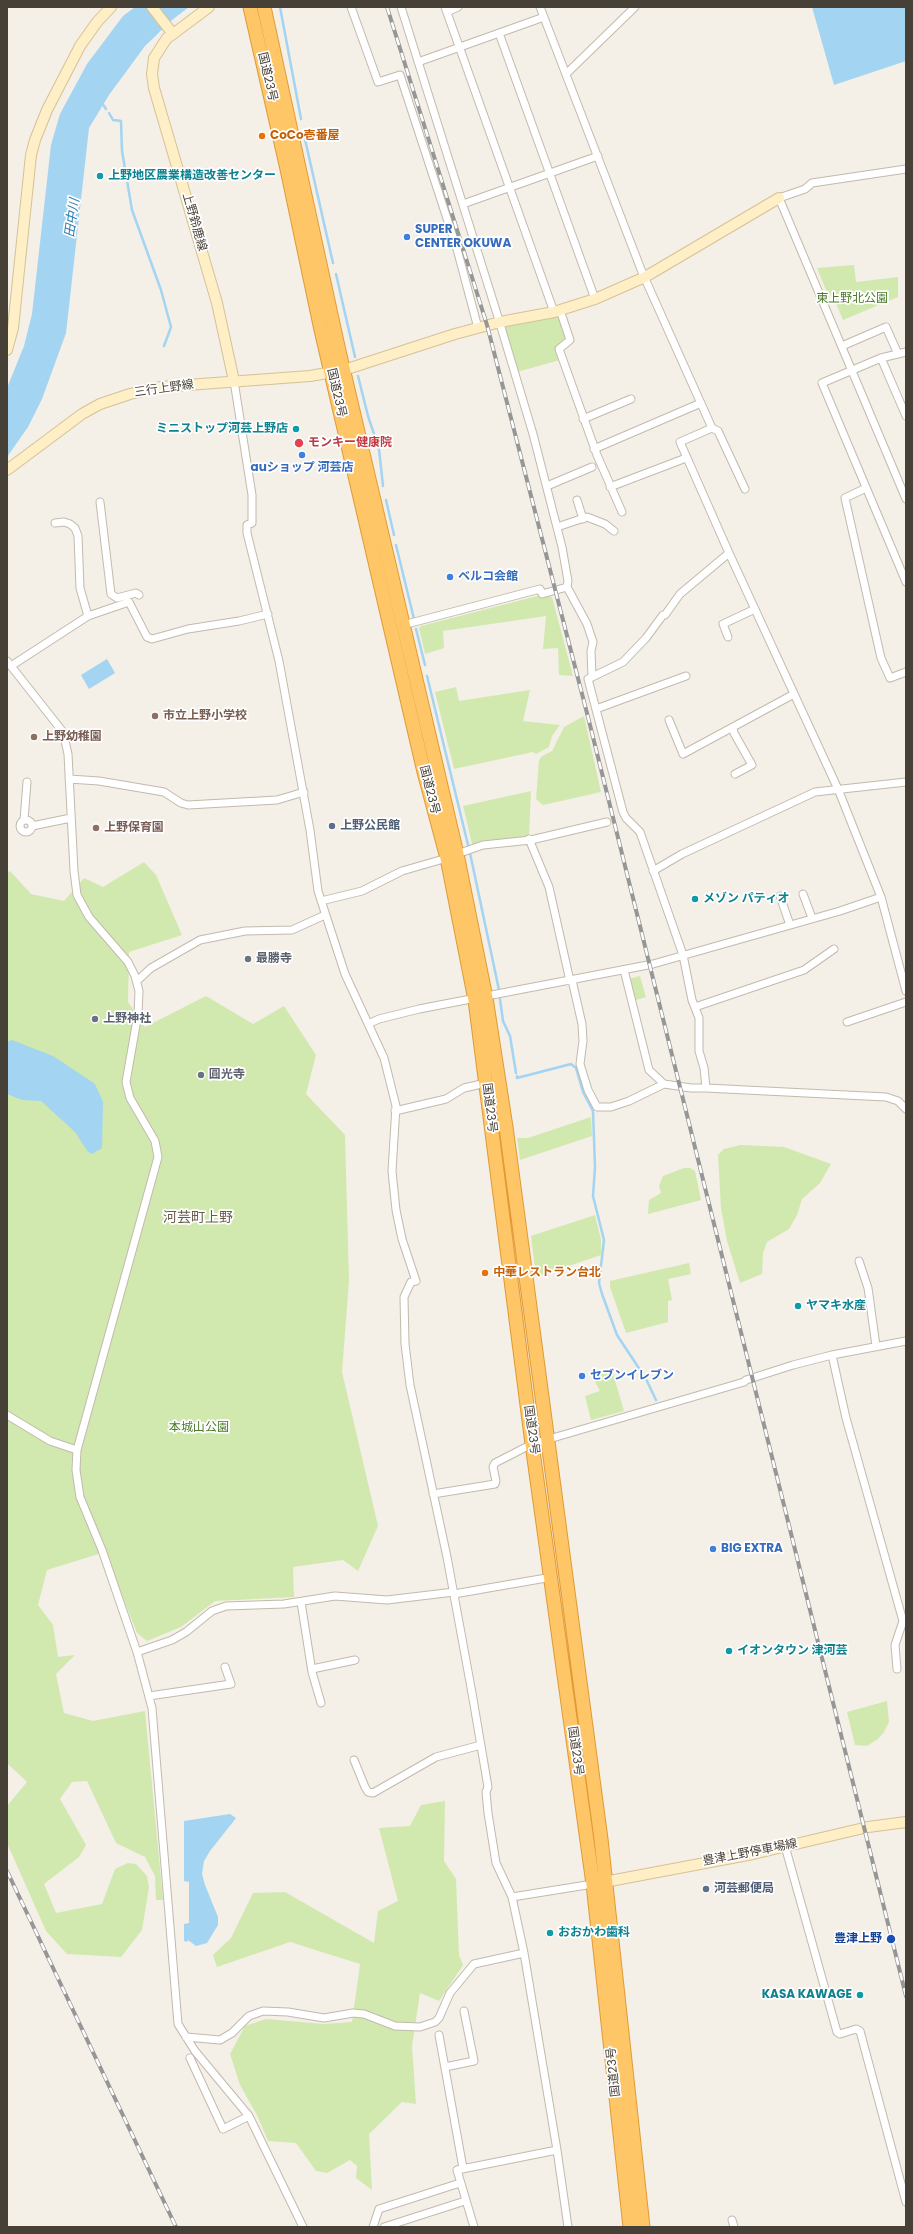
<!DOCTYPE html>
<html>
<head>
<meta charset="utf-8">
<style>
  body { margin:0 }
  #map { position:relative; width:913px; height:2234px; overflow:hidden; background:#f4efe7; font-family:Poppins,sans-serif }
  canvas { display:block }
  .frame { position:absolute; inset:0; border:8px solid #474036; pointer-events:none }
</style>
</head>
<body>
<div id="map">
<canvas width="913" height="2234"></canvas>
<div class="frame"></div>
</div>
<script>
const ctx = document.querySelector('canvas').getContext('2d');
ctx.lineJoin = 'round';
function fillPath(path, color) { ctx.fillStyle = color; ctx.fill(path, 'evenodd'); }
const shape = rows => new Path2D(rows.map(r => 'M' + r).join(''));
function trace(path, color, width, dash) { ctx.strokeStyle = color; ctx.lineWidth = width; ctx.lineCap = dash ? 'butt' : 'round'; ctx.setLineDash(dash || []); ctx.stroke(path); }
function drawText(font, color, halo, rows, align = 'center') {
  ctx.font = font + ' Poppins,"Noto Sans JP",sans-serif'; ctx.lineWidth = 3.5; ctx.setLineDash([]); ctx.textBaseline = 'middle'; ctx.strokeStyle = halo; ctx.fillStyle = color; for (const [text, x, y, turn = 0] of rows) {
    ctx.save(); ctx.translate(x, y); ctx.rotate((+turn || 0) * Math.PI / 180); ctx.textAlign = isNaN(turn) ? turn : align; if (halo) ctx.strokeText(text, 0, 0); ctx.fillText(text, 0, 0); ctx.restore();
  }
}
fillPath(shape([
  [854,265,856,282,898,277,898,297,843,320,835,301,825,288,817,268],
  [558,317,562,319,567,337,555,347,560,360,517,372,505,329,507,326],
  [541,595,552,597,573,676,559,675,558,648,543,649,546,616,443,631,444,648,425,654,419,628,421,626],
  [456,687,459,701,530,690,523,721,560,725,552,736,549,747,536,754,533,752,454,769,435,692],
  [584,716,601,792,543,805,536,799,539,760,542,756,552,751,564,727],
  [531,791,529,837,473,848,463,806],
  [144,862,156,875,182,935,129,952,128,1002,145,1027,206,996,253,1024,284,1006,316,1055,306,1094,345,1135,349,1281,342,1372,378,1526,358,1571,343,1560,293,1567,294,1597,215,1601,181,1627,147,1641,137,1633,105,1552,47,1570,38,1605,53,1625,58,1657,75,1655,56,1674,64,1713,93,1721,145,1711,163,1900,156,1900,155,1876,145,1857,116,1843,87,1781,72,1782,60,1799,86,1845,79,1857,44,1884,56,1913,102,1904,115,1869,128,1863,136,1864,147,1876,149,1887,142,1930,121,1957,67,1954,46,1931,7,1843,7,1806,27,1782,9,1765,7,1765,7,873,10,871,31,894,64,901,84,878,103,887],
  [640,976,646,997,633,1001,628,979],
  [591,1117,592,1136,520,1160,517,1138,528,1138],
  [741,1145,784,1147,831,1164,820,1183,802,1199,797,1215,789,1229,767,1242,763,1253,762,1274,740,1283,727,1241,721,1208,718,1155,724,1149],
  [684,1168,690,1168,695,1171,701,1200,648,1214,649,1200,661,1193,659,1186,663,1176],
  [595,1215,601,1240,601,1255,536,1277,531,1236],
  [689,1263,691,1274,668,1279,672,1300,668,1301,668,1322,626,1333,610,1287,610,1281],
  [612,1370,624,1411,591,1420,585,1396,600,1391,592,1376],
  [887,1701,889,1722,884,1732,878,1739,867,1746,855,1745,847,1712],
  [445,1801,444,1861,456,1879,459,1955,463,1965,439,2001,420,1993,412,2046,416,2104,402,2102,369,2134,372,2190,356,2178,357,2166,350,2160,327,2173,316,2171,296,2143,268,2141,257,2115,240,2085,230,2054,245,2026,266,2019,324,2024,352,2022,360,1964,290,1942,217,1967,213,1955,231,1938,253,1893,285,1892,374,1943,378,1911,398,1901,379,1828,410,1826,421,1805]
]), '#d1e9af');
fillPath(shape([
  [135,7,189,7,172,20,145,46,109,95,89,128,66,333,42,399,28,427,7,457,7,388,24,346,32,314,51,145,60,114,87,64,123,16],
  [812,7,906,7,906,61,834,85],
  [107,659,115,673,89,689,81,675],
  [12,1040,53,1056,95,1084,103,1102,102,1148,92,1154,88,1152,75,1132,41,1101,22,1100,7,1094,7,1042],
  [230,1814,236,1818,210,1851,204,1861,202,1874,205,1885,218,1917,218,1925,207,1943,196,1946,188,1940,187,1942,184,1941,184,1924,189,1923,189,1882,184,1881,184,1821]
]), '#a3d4f1');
trace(shape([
  [280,7,301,119],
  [102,103,106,109],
  [109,113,113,120,121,121,122,151,132,210,161,290,171,327,164,346],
  [304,135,333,263],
  [336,274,355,357],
  [358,376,368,416,379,449,383,486],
  [386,500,394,535],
  [396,545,414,619],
  [416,629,425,665],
  [427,676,469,849],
  [470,853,499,990],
  [500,999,503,1021,510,1036,516,1073],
  [517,1076,517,1078,571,1064,576,1068,583,1092,593,1111,595,1167,593,1196,604,1240,599,1283,602,1294,617,1335,646,1379,656,1400]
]), '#a3d4f1', 2.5);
const street = shape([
  [351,7,378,82,400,75,457,249,478,328],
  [401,7,498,317,533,434,562,547,568,581,567,587],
  [445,7,554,312],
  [540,7,642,272,712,428,680,442,729,553,838,789,881,897,906,991],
  [447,12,458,7],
  [499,33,595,299],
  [418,62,544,17],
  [566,74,635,7],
  [906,169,812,183,805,189,779,198,906,499],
  [463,204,598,156],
  [560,310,570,340,559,349,597,455,622,512],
  [842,346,886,327,898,354],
  [906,352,881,358,822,383,906,582],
  [881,358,906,416],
  [234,381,252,495,252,523,247,525,247,533,279,661,310,830,318,891,345,974,384,1058,396,1106,392,1171,396,1210,402,1239,416,1281,411,1282,404,1297,405,1344,410,1385,447,1557,472,1693,488,1787,486,1792,488,1813,496,1863,512,1897,524,1953,557,2150,568,2227],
  [583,419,631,399],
  [712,428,718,431,745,489],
  [594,449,701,403],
  [547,486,592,467],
  [610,487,686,458],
  [866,488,845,498,881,658,890,678,906,672],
  [577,500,583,519],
  [100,502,111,594,117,598,136,593,139,595],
  [55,523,64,522,70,524,75,528,78,536,80,588,88,616],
  [557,527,587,517,605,524,614,531],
  [729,553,680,594,665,615,663,615,646,638,623,662,588,679,623,812,626,818,640,832,683,955,692,1000,699,1018,699,1051,704,1068,706,1088,886,1097,898,1101,906,1109],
  [403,625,540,589,542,594,567,587,587,624,593,642,591,651,592,677],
  [728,637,723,624,755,609],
  [7,661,63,732,68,754,74,871,77,895,89,917,128,962,135,976,139,991,138,1014,126,1082,130,1098,155,1141,158,1157,77,1450,76,1470,80,1497,102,1550,137,1652,152,1708,178,2024,195,2051,249,2116,303,2227],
  [11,666,88,616,129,602,147,637,152,639,188,629,239,621,268,614],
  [596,709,686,676],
  [669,720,683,754,794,694],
  [733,728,734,733,752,765,735,774],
  [69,779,99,781,164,792,181,803,188,805,277,800,304,792],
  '20 826a6 6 0 1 1 12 0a6 6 0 1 1-12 0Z',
  [24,820,27,782],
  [32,826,71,818],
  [529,839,549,887,570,981],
  [457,854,483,845,531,840,607,822],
  [653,871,682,854,815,792,906,782],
  [803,894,812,918],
  [780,896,790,925],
  [321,901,362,891,402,871,447,858],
  [624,970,649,1070,664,1084,691,1088,706,1088],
  [572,980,582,1024,583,1041,580,1064,588,1090,597,1107,611,1107,629,1101,664,1084],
  [137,981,151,968,200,940,245,931,292,930,325,915],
  [695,1007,804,970,834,949],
  [847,1022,906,1002],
  [368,1024,379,1019,419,1009,653,964,840,911,881,897],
  [395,1111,446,1099,464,1088,486,1083],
  [859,1261,868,1288,876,1346],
  [832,1355,846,1418,903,1621,895,1645,897,1669],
  [7,1415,50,1441,77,1450],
  [433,1494,495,1484,496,1481,493,1467,495,1463,532,1444,744,1382,746,1380,793,1365,832,1355,906,1341],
  [454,1594,552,1577],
  [301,1602,312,1672,321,1703],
  [137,1652,172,1640,186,1632,212,1611,226,1606,284,1604,335,1596,387,1600,454,1592],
  [312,1669,355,1660],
  [149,1696,231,1684,225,1667],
  [354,1760,365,1787,368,1792,373,1793,436,1757,481,1745],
  [785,1846,837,2032,840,2034,856,2029,860,2031,906,2202],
  [512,1897,593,1884],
  [439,2035,463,2168],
  [186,2037,220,2040,232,2033,249,2016,263,2011,288,2012,324,2018,353,2013,364,2014,395,2026,420,2027,435,2022,439,2018,450,1993,474,1964,524,1953],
  [190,2058,223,2129,249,2116],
  [445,2067,474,2061,464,2011],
  [732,2220,734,2227],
  [373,2227,379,2209,460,2183],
  [384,2227,465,2201],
  [474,2227,457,2170,557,2150]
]);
const secondary = shape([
  [152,7,173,34,167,38,154,58,152,74,154,88,217,303,234,381],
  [173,34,209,7],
  [7,350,13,328,31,155,35,140,47,110,80,46,97,22,111,7],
  [7,470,82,414,100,404,130,394,160,387,310,376,344,370,455,334,500,322,554,312,595,299,645,277,779,198],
  [599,1883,753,1854,868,1827,906,1822]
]);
const highway = shape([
  [250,7,287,169,321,330,424,772,447,858,475,1000,532,1444,593,1884,630,2227],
  [264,7,339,351,457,854,486,998,506,1127,601,1839,643,2227]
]);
trace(street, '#c2baac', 9);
trace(secondary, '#d5c296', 12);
trace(highway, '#e09a35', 15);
trace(street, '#fff', 7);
trace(secondary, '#ffefc6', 10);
trace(highway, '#ffc667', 13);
const rail = shape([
  [387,7,487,325,589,721,906,1996],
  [7,1871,176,2227]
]);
trace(rail, '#969696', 4);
trace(rail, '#fff', 2.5, [8]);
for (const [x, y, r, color] of [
  [262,136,4,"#e8710a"],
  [100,176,4,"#0f9aa8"],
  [407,237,4,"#3f7fe0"],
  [296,429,4,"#0f9aa8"],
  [299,443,5,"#e0444e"],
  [302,455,4,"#3f7fe0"],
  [450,577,4,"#3f7fe0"],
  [155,716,4,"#8d6e63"],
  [34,737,4,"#8d6e63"],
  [332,826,4,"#5c6f8a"],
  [96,828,4,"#8d6e63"],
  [695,899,4,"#0f9aa8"],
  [248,959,4,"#6b7280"],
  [95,1019,4,"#6b7280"],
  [201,1075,4,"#6b7280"],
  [485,1273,4,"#e8710a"],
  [798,1306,4,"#0f9aa8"],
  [582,1376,4,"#3f7fe0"],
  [713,1549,4,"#3f7fe0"],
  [729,1651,4,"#0f9aa8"],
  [706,1889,4,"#5c6f8a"],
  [550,1933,4,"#0f9aa8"],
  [891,1939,5,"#1a4fb4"],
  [860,1995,4,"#0f9aa8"]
]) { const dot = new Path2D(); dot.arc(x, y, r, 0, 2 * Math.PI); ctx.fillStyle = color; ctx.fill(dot); trace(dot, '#fff', 1.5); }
drawText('12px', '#474036', '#fff', [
  ["国道23号",267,77,77],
  ["上野鈴鹿線",194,222,74],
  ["三行上野線",164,389,-8],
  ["国道23号",336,393,77],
  ["国道23号",429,790,76],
  ["国道23号",489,1108,83],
  ["国道23号",531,1430,82],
  ["国道23号",575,1751,82],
  ["豊津上野停車場線",750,1853,-11],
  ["国道23号",614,2072,-96]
]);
drawText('bold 12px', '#c56008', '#fff', [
  ["CoCo壱番屋",270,136],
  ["中華レストラン台北",493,1273]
], 'left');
drawText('bold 12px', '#0d838f', '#fff', [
  ["上野地区農業構造改善センター",108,176],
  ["ミニストップ河芸上野店",288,429,"right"],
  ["メゾン パティオ",703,899],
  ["ヤマキ水産",806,1306],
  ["イオンタウン 津河芸",737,1651],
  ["おおかわ歯科",558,1933],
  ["KASA KAWAGE",852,1995,"right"]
], 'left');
drawText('bold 12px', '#366cbe', '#fff', [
  ["SUPER",415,230],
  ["CENTER OKUWA",415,244],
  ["auショップ 河芸店",302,468,"center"],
  ["ベルコ会館",458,577],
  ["セブンイレブン",590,1376],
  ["BIG EXTRA",721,1549]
], 'left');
drawText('12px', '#4a7a28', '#fff', [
  ["東上野北公園",852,299],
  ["本城山公園",199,1428]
]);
drawText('bold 12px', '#be3a42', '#fff', [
  ["モンキー健康院",308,443]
], 'left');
drawText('bold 12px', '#785e54', '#fff', [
  ["市立上野小学校",163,716],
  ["上野幼稚園",42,737],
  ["上野保育園",104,828]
], 'left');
drawText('bold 12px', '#4e5e75', '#fff', [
  ["上野公民館",340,826],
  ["河芸郵便局",714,1889]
], 'left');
drawText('bold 12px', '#5b616d', '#fff', [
  ["最勝寺",256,959],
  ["上野神社",103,1019],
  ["圓光寺",209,1075]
], 'left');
drawText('bold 12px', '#164399', '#fff', [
  ["豊津上野",882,1939]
], 'right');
drawText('italic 13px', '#2c7bad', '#fff', [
  ["田中川",73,218,-82]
]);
drawText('14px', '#6a5d4d', '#fff', [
  ["河芸町上野",198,1218]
]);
</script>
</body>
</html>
